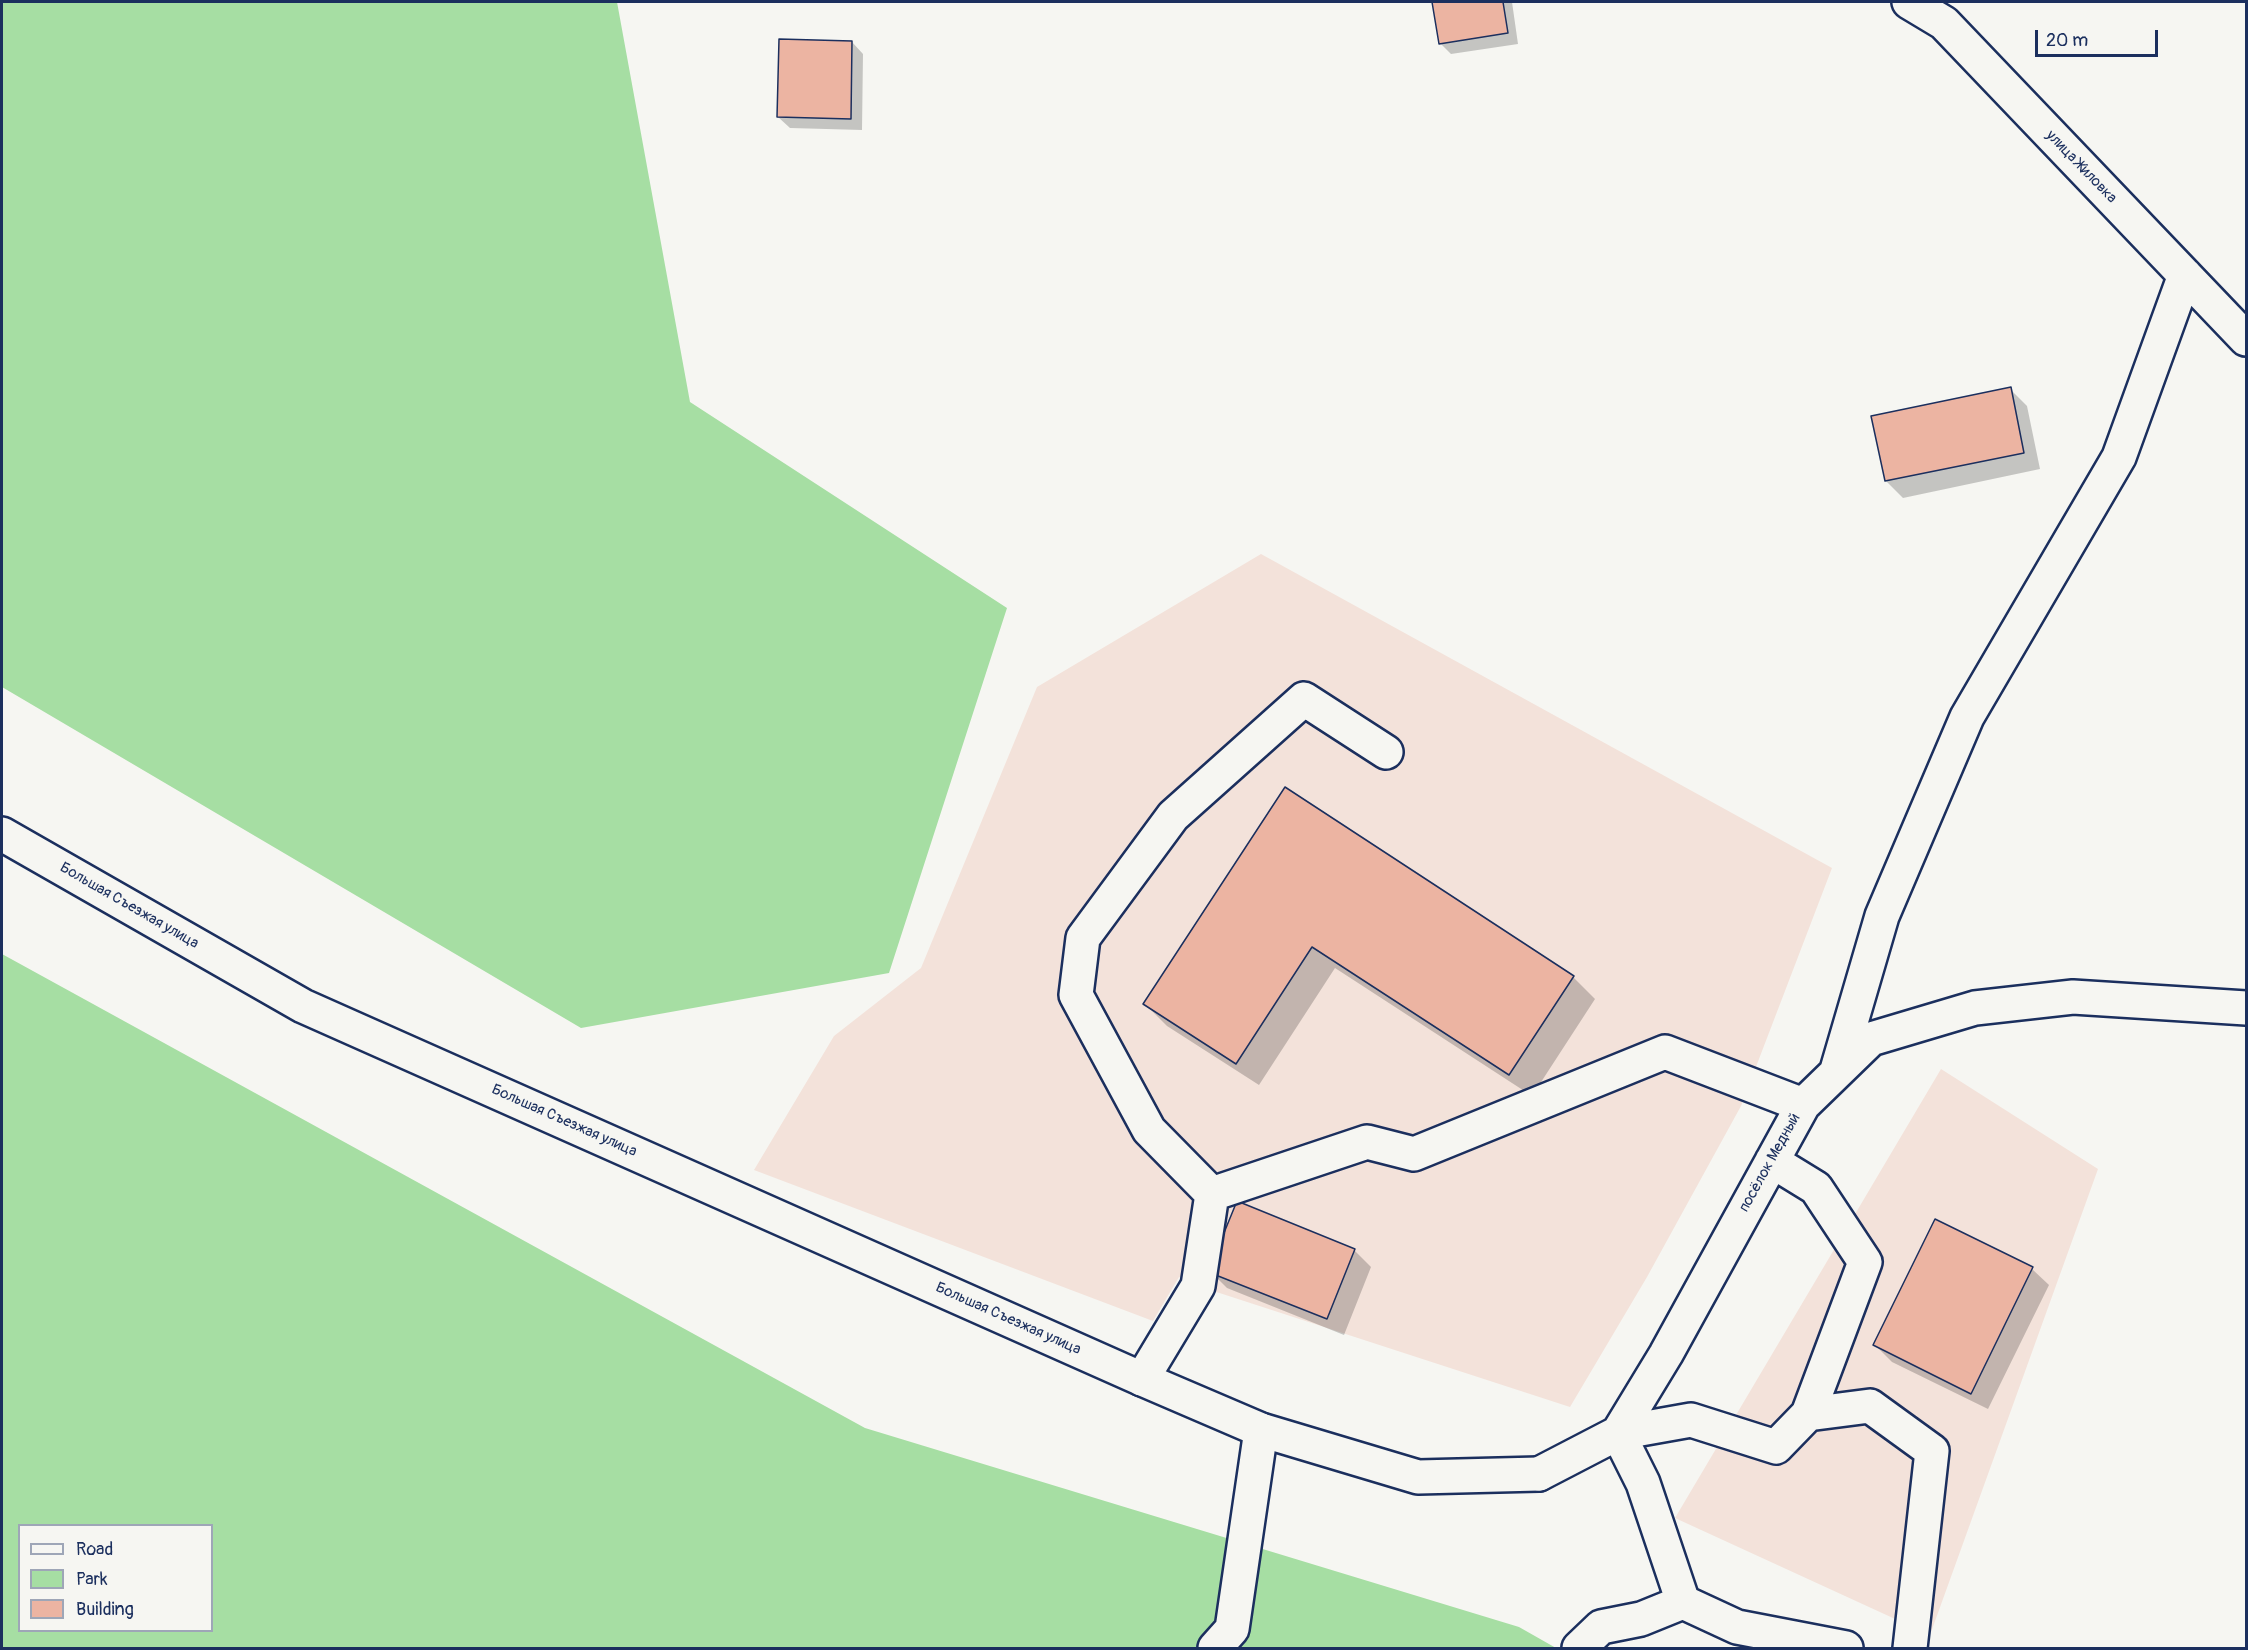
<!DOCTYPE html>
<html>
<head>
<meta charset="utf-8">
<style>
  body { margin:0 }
  #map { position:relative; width:2248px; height:1650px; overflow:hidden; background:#f6f6f2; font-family:Pangolin,sans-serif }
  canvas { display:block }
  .frame { position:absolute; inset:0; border:3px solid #1b2f5e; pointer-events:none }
  .legend { position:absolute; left:18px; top:1524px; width:195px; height:108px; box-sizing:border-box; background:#f6f6f2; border:2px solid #9ea6b7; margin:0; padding:8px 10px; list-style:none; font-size:18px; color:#1b2f5e }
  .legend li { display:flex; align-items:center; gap:12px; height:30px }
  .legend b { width:30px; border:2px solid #9ea6b7 }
  .scale { position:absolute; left:2035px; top:30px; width:123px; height:27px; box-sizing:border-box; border:3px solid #1b2f5e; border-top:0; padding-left:8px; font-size:18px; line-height:21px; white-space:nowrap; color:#1b2f5e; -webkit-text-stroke:4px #f6f6f2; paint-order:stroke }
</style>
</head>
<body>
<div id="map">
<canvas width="2248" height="1650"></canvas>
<div class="frame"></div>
<ul class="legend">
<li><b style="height:8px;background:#f6f6f2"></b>Road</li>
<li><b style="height:16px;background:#a6dea3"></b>Park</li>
<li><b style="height:16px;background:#ecb4a2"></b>Building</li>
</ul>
<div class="scale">20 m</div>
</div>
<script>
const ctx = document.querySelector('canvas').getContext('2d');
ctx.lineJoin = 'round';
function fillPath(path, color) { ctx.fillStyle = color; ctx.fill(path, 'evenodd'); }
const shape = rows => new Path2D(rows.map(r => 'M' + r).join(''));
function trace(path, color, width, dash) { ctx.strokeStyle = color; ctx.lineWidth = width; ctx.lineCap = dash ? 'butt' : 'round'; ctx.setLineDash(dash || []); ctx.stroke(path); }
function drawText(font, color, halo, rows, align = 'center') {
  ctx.font = font + ' Pangolin,sans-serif'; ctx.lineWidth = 4.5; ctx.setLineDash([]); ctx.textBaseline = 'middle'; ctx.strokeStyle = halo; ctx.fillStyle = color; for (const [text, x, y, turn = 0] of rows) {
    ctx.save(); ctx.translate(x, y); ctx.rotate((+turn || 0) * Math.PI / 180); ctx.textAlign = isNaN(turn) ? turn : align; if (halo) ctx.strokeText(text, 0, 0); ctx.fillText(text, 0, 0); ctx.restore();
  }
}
fillPath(shape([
  [1261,554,1832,868,1741,1106,1647,1277,1570,1407,1198,1286,1179,1277,1153,1321,754,1170,834,1036,921,968,1037,687],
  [1941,1069,2098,1169,1930,1635,1675,1518]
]), '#f3e2da');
fillPath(shape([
  [2,2,617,2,690,402,1007,608,889,973,581,1028,2,687],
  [2,954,865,1428,1519,1627,1556,1648,2,1648],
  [20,1526,212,1526,212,1630,20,1630]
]), '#a6dea3');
fillPath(shape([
  [1434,2,1512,2,1518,44,1451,54,1440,43],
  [852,42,863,54,862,130,790,128,778,117],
  [2010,389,2027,406,2040,469,1903,498,1886,481],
  [1285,789,1573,977,1595,999,1532,1096,1335,968,1259,1085,1167,1026,1145,1004],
  [1354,1250,1371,1267,1344,1335,1227,1288,1210,1271],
  [2032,1269,2049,1285,1988,1409,1892,1362,1875,1345]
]), '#0003');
const building = shape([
  [1432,2,1503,2,1508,33,1439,44,1432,2],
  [779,39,852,41,851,119,777,117,779,39],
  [2011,387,2024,453,1885,481,1871,416,2011,387],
  [1285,787,1574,976,1509,1075,1312,947,1236,1064,1143,1004,1285,787],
  [1237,1201,1355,1249,1327,1319,1208,1272,1237,1201],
  [1935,1219,2033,1267,1971,1394,1873,1345,1935,1219]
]);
fillPath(building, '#ecb4a2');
trace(building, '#1b2f5e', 1.5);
const minor = shape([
  [1909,2,1944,23,2246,339],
  [1837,1070,1882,916,1967,717,2119,457,2185,275],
  [1772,1161,1816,1188,1865,1262,1808,1414,1776,1447,1691,1420,1618,1433,1643,1483,1683,1602,1737,1627,1846,1648],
  [1212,1194,1367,1142,1414,1154,1665,1052,1803,1105],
  [1142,1379,1198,1286,1212,1194,1149,1130,1076,995,1083,938,1173,816,1304,699,1386,752],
  [1808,1414,1870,1406,1932,1451,1910,1648],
  [1539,1474,1618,1433,1666,1354,1803,1105,1871,1039,1975,1008,2073,997,2246,1008],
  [1215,1648,1232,1629,1261,1430],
  [1579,1648,1601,1627,1641,1619,1683,1602]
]);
const major = shape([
  [2,834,303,1006,1142,1379,1261,1430,1418,1477,1539,1474]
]);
trace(minor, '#1b2f5e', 38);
trace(major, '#1b2f5e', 38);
trace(minor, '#f6f6f2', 33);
trace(major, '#f6f6f2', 33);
drawText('15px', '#1b2f5e', '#f6f6f2', [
  ["улица Жиловка",2081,167,46],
  ["Большая Съезжая улица",129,906,30],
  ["Большая Съезжая улица",564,1121,24],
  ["посёлок Медный",1770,1163,-61],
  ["Большая Съезжая улица",1008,1319,24]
]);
</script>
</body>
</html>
